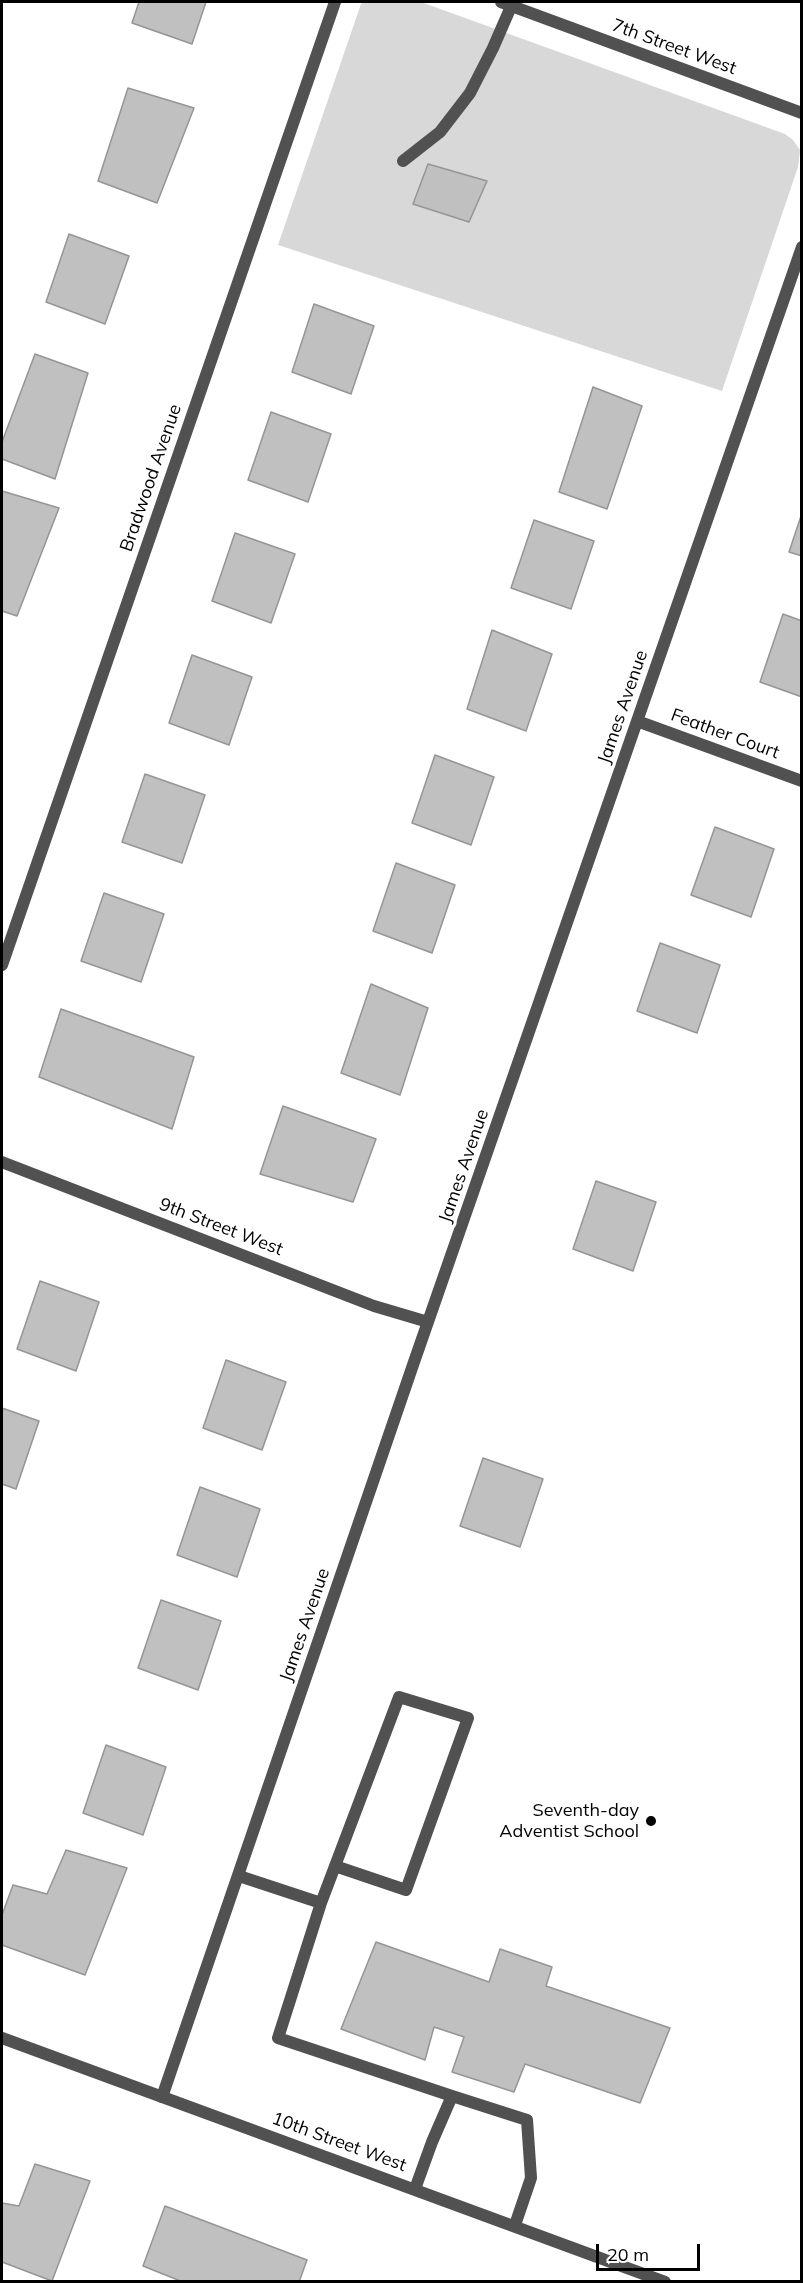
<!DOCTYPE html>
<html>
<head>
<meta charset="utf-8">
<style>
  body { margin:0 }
  #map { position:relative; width:803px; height:2283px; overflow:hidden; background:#fff; font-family:Mulish,sans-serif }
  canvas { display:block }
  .frame { position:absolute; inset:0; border:3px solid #000; pointer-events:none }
  .scale { position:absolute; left:596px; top:2244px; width:104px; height:27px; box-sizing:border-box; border:3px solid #000; border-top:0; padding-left:8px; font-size:18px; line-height:21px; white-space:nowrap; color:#000; -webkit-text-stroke:4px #fff; paint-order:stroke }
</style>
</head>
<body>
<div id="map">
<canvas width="803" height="2283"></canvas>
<div class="frame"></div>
<div class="scale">20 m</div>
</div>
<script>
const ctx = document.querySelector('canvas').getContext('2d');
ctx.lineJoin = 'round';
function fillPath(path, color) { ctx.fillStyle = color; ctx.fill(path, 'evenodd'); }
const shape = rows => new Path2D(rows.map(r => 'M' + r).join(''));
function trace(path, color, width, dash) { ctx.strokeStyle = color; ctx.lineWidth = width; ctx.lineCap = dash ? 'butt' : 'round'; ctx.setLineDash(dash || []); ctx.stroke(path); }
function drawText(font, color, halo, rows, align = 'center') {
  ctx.font = font + ' Mulish,sans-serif'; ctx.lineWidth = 6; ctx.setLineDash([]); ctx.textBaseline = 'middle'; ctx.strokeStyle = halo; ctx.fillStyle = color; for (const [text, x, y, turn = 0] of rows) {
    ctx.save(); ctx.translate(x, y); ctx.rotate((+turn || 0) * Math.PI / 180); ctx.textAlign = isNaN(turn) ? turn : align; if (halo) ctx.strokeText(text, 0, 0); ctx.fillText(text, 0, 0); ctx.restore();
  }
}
fillPath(shape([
  [364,2,421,2,785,134,793,140,800,150,798,167,722,391,278,245,361,4]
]), '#d8d8d8');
const building = shape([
  [139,2,206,2,192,44,132,23,139,2],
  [128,88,194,108,157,203,98,181,128,88],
  [428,164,487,181,469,222,413,204,428,164],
  [69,234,129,256,105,324,46,302,69,234],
  [314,304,374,326,351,394,292,372,314,304],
  [35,354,88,373,55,479,2,459,2,442,35,354],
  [593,387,642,406,607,509,559,492,593,387],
  [271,412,331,434,308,502,248,480,271,412],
  [2,491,59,508,17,616,2,611,2,491],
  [802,513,802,556,789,552,802,513],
  [534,520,594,541,571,609,511,588,534,520],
  [235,533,295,554,271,623,212,601,235,533],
  [783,614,802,621,802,697,760,682,783,614],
  [492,630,552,654,526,731,467,709,492,630],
  [192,655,252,677,229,745,169,723,192,655],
  [435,755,494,777,471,845,412,823,435,755],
  [145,774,205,795,182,863,122,842,145,774],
  [715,827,774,849,751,917,691,895,715,827],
  [396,863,455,885,432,953,373,931,396,863],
  [104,893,164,914,141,982,81,961,104,893],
  [660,943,720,965,697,1033,637,1011,660,943],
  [371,984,428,1008,400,1095,341,1073,371,984],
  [61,1009,194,1057,172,1129,39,1077,61,1009],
  [283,1106,376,1139,353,1202,260,1174,283,1106],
  [596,1181,656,1202,633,1271,573,1249,596,1181],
  [40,1281,99,1302,76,1371,17,1349,40,1281],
  [226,1360,286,1382,262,1450,203,1428,226,1360],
  [2,1408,39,1421,16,1489,2,1484,2,1408],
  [483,1458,543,1479,520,1547,460,1526,483,1458],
  [200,1487,260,1509,237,1577,177,1555,200,1487],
  [161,1600,221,1621,198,1690,138,1668,161,1600],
  [106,1745,166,1767,143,1835,83,1813,106,1745],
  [66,1850,127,1868,85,1975,2,1945,2,1915,13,1885,47,1894,66,1850],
  [376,1942,489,1982,500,1949,552,1967,546,1986,670,2028,640,2103,525,2064,514,2092,452,2072,464,2037,434,2027,425,2060,341,2029,376,1942],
  [35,2164,90,2181,52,2281,2,2262,2,2203,19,2206,35,2164],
  [165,2206,307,2260,299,2282,183,2282,143,2266,165,2206]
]);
fillPath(building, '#c0c0c0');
trace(building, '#959595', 1.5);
trace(shape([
  [403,161,440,132,470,93,493,48,513,2],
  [239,1876,321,1903,278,2038,452,2096],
  [321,1903,399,1697,468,1718,406,1890,335,1866],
  [415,2189,432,2142,452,2096,527,2120,531,2178,515,2225]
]), '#515151', 12);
trace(shape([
  [501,2,802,113],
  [637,721,802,781],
  [2,965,335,2],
  [2,1162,374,1306,428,1322],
  [162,2097,414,1362,802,247]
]), '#515151', 12);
trace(shape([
  [2,2038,665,2282]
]), '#515151', 12);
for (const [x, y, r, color] of [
  [651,1821,6,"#000"]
]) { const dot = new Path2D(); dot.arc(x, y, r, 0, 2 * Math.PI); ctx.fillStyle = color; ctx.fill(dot); trace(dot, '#fff', 2); }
drawText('18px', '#000', '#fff', [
  ["7th Street West",674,47,20],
  ["Bradwood Avenue",151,478,-71],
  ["James Avenue",623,707,-71],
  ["Feather Court",725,734,20],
  ["James Avenue",464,1166,-71],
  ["9th Street West",221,1227,21],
  ["James Avenue",305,1625,-71],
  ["10th Street West",339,2142,20]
]);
drawText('18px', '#000', '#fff', [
  ["Seventh-day",639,1811],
  ["Adventist School",639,1832]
], 'right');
</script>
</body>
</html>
